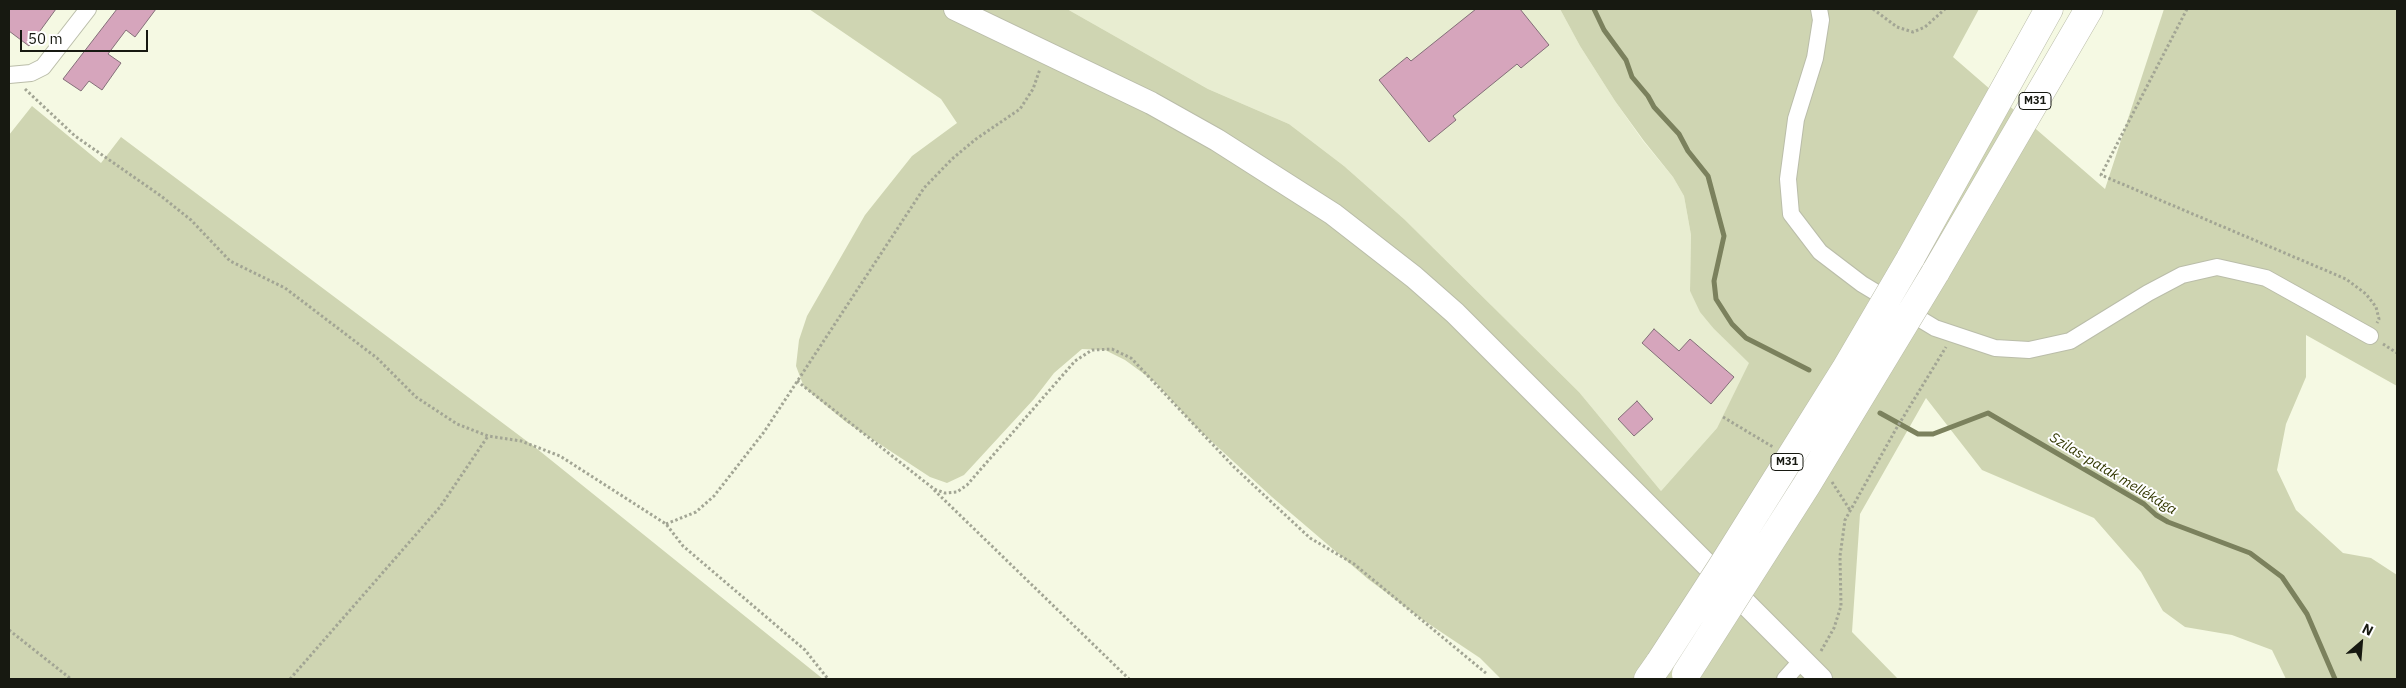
<!DOCTYPE html>
<html>
<head>
<meta charset="utf-8">
<style>
  body { margin:0 }
  #map { position:relative; width:2406px; height:688px; overflow:hidden; background:#f5f9e3; font-family:"IBM Plex Sans",sans-serif }
  canvas { display:block }
  .frame { position:absolute; inset:0; border:10px solid #171911; pointer-events:none }
  .north { position:absolute; left:2336px; top:618px; width:50px; height:50px; -webkit-text-stroke:4px #fff; paint-order:stroke; rotate:27deg; font-size:14px; font-weight:700; line-height:20px; text-align:center; color:#171911 }
  .north::after { content:''; display:block; margin:auto; width:18px; height:22px; background:#171911; clip-path:polygon(50% 0,100% 100%,50% 72%,0 100%) }
  .scale { position:absolute; left:20px; top:30px; width:128px; height:22px; box-sizing:border-box; border:2px solid #171911; border-top:0; padding-left:6px; font-size:15px; line-height:18px; white-space:nowrap; color:#171911; -webkit-text-stroke:4px #fff; paint-order:stroke }
</style>
</head>
<body>
<div id="map">
<canvas width="2406" height="688"></canvas>
<div class="frame"></div>
<div class="north">N</div>
<div class="scale">50 m</div>
</div>
<script>
const ctx = document.querySelector('canvas').getContext('2d');
ctx.lineJoin = 'round';
function fillPath(path, color) { ctx.fillStyle = color; ctx.fill(path, 'evenodd'); }
const shape = rows => new Path2D(rows.map(r => 'M' + r).join(''));
function trace(path, color, width, dash) { ctx.strokeStyle = color; ctx.lineWidth = width; ctx.lineCap = dash ? 'butt' : 'round'; ctx.setLineDash(dash || []); ctx.stroke(path); }
function drawText(font, color, halo, rows, align = 'center') {
  ctx.font = font + ' "IBM Plex Sans",sans-serif'; ctx.lineWidth = 4; ctx.setLineDash([]); ctx.textBaseline = 'middle'; ctx.strokeStyle = halo; ctx.fillStyle = color; for (const [text, x, y, turn = 0] of rows) {
    ctx.save(); ctx.translate(x, y); ctx.rotate((+turn || 0) * Math.PI / 180); ctx.textAlign = isNaN(turn) ? turn : align; if (halo) ctx.strokeText(text, 0, 0); ctx.fillText(text, 0, 0); ctx.restore();
  }
}
fillPath(shape([
  [1067,9,1560,9,1580,46,1615,101,1643,141,1673,177,1684,196,1691,235,1690,291,1714,329,1750,363,1717,428,1661,491,1579,392,1404,219,1344,166,1289,124,1208,89]
]), '#e8edd1');
fillPath(shape([
  [809,9,1067,9,1208,89,1289,124,1344,166,1404,219,1579,392,1661,491,1717,428,1749,363,1714,329,1700,312,1690,291,1691,235,1684,196,1673,177,1644,141,1615,101,1580,46,1560,9,1979,9,1953,57,2105,189,2164,9,2397,9,2397,386,2306,335,2306,377,2286,424,2277,470,2296,510,2343,553,2371,558,2397,575,2397,679,2286,679,2272,650,2232,635,2185,627,2163,611,2141,572,2094,518,1982,470,1926,398,1860,514,1852,632,1898,679,1501,679,1480,658,1423,620,1368,579,1272,497,1196,427,1155,382,1125,360,1105,350,1082,349,1054,373,1034,399,964,475,947,483,930,477,846,422,804,387,796,366,799,340,807,316,865,215,912,156,957,123,941,99],
  [32,106,101,163,121,137,536,448,823,679,9,679,9,135]
]), '#cfd5b2');
trace(shape([
  [1594,9,1604,30,1626,60,1632,77,1648,96,1654,107,1679,134,1688,151,1708,176,1724,236,1714,281,1716,299,1732,324,1746,338,1809,370],
  [1880,413,1918,434,1933,434,1988,413,2144,504,2156,515,2168,522,2250,553,2282,577,2307,614,2335,679]
]), '#7b815d', 5);
const building = shape([
  [9,9,56,9,29,46,9,31,9,9],
  [117,9,156,9,135,37,126,30,108,54,121,63,102,90,89,81,81,91,63,79,117,9],
  [1476,9,1520,9,1549,45,1521,68,1517,64,1453,116,1456,120,1429,142,1379,80,1407,57,1411,61,1476,9],
  [1654,329,1679,351,1690,339,1734,377,1711,404,1642,343,1654,329],
  [1637,401,1653,419,1634,436,1618,419,1637,401]
]);
fillPath(building, '#d6a5bc');
trace(building, '#836f78', 1);
const minor = shape([
  [1819,9,1821,20,1815,58,1796,119,1788,179,1791,214,1820,252,1862,284,1935,328,1995,348,2029,350,2070,341,2148,293,2182,275,2217,267,2266,278,2370,336],
  [9,75,31,73,43,67,88,9],
  [1785,679,1802,660]
]);
const secondary = shape([
  [955,9,1151,103,1217,140,1333,214,1414,277,1455,313,1821,679]
]);
const motorway = shape([
  [1910,259,2049,9],
  [1935,273,2089,9],
  [1648,679,1660,662]
]);
trace(minor, '#babda9', 18);
trace(secondary, '#babda9', 24);
trace(motorway, '#babda9', 29);
trace(shape([
  [1873,9,1897,27,1913,32,1925,27,1945,9],
  [2187,9,2101,175,2346,279,2366,294,2376,307,2379,319,2377,323],
  [25,89,75,136,161,196,191,220,230,261,285,288,377,358,416,397,457,424,488,436,521,441,560,456,666,524,683,546,805,650,828,679],
  [2383,344,2397,353],
  [797,381,934,489,945,493,957,492,967,485,1075,361,1092,350,1112,349,1131,358,1234,467,1310,538,1354,564,1487,674],
  [1723,417,1773,447],
  [1832,482,1850,510],
  [934,490,1129,679],
  [666,524,696,512,714,496,764,432,924,188,952,159,976,139,1020,109,1033,89,1040,69],
  [9,630,71,679],
  [1821,651,1834,628,1841,606,1840,556,1845,520,1896,429,1946,347],
  [290,679,440,507,488,436]
]), '#a2a594', 3, [2.5, 2.5]);
trace(minor, '#fff', 16);
trace(secondary, '#fff', 22);
trace(motorway, '#fff', 28);
const motorwayBridge = shape([
  [1660,662,1721,568,1845,370,1910,259],
  [1686,674,1806,486,1935,273]
]);
trace(motorwayBridge, '#babda9', 29, []);
trace(motorwayBridge, '#fff', 28);
for (const [x, y, w] of [
  [2035,101,32],
  [1787,462,32]
]) { const box = new Path2D(); box.roundRect(x - w / 2, y - 8.5, w, 17, 4); ctx.fillStyle = '#fff'; ctx.fill(box); trace(box, '#171911', 1); }
drawText('bold 11px', '#171911', null, [
  ["M31",2035,101],
  ["M31",1787,462]
]);
drawText('italic 14px', '#323700', '#fff', [
  ["Szilas-patak mellékága",2113,474,31]
]);
</script>
</body>
</html>
